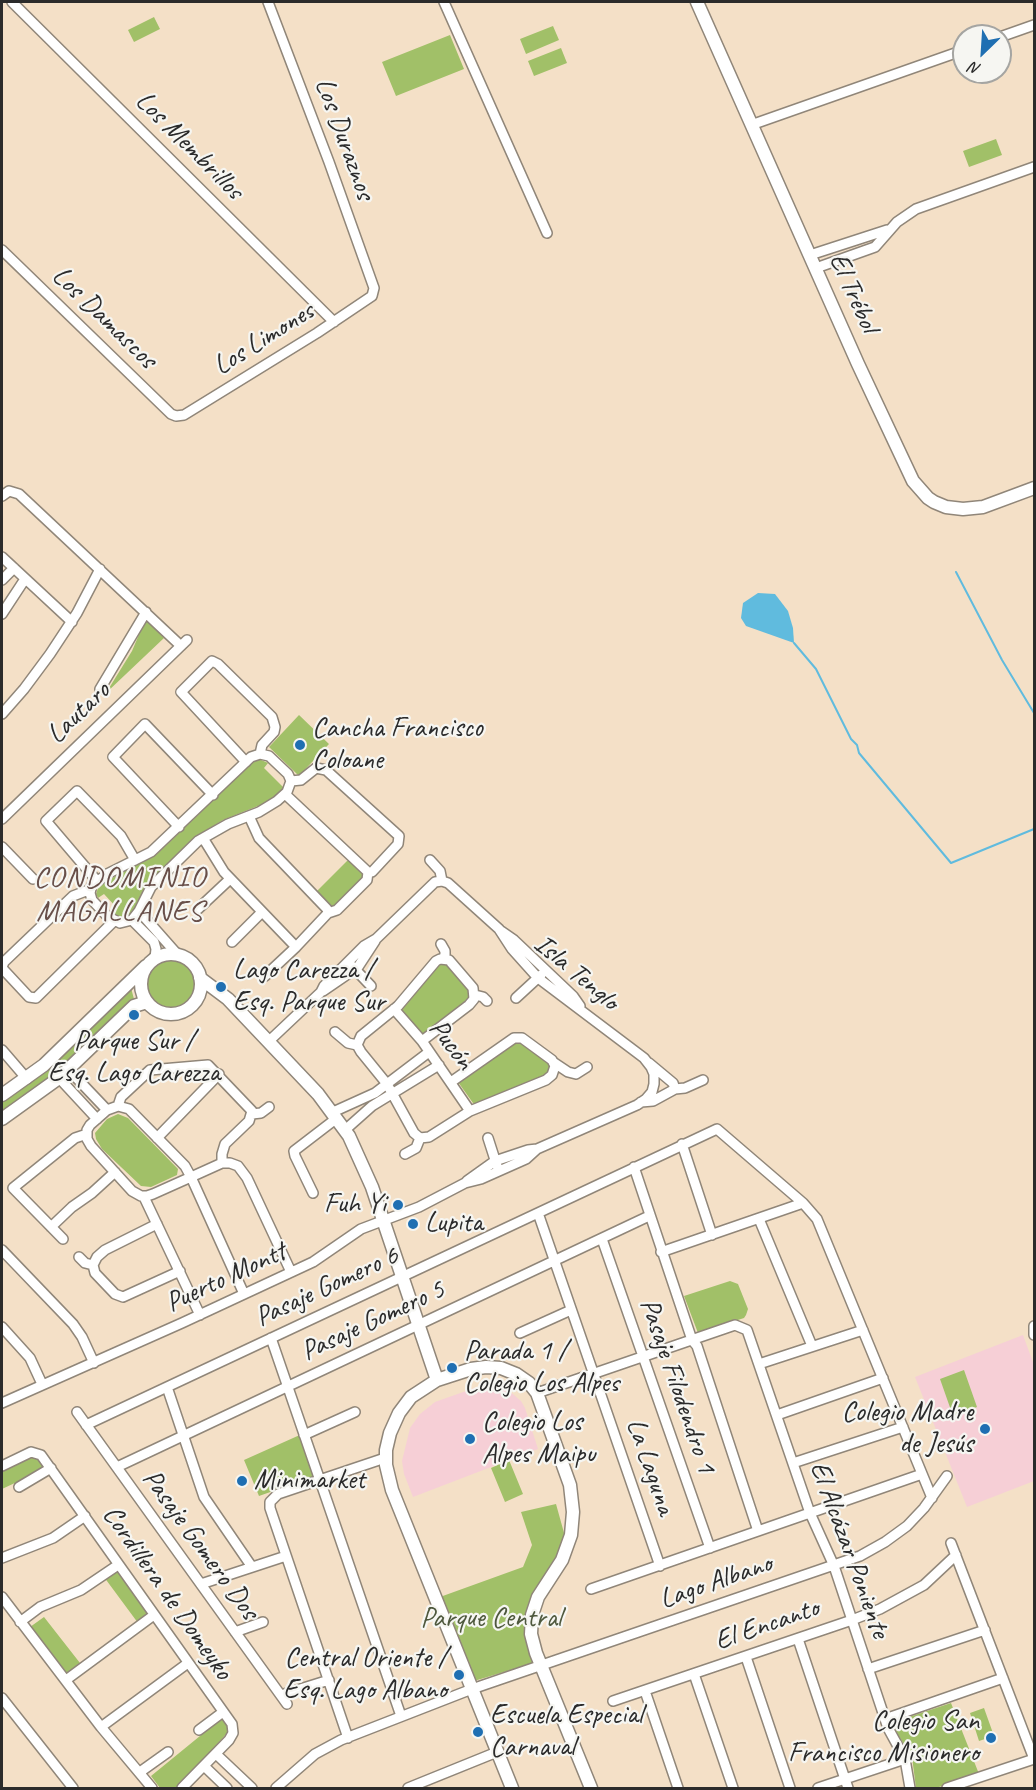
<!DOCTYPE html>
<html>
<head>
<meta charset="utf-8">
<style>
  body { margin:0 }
  #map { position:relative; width:1036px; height:1790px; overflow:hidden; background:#f4e0c7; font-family:Caveat,sans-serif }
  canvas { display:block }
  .frame { position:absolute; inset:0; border:3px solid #2b2b2b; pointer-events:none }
  .north { position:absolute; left:952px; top:24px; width:60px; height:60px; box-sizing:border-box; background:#f6f6f2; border:2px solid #a5a5a2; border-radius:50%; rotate:205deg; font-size:16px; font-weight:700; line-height:24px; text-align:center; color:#2b2b2b }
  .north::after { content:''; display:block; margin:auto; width:21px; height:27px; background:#1f6fb2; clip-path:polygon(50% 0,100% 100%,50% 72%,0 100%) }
</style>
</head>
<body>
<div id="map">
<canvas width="1036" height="1790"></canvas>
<div class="frame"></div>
<div class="north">N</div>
</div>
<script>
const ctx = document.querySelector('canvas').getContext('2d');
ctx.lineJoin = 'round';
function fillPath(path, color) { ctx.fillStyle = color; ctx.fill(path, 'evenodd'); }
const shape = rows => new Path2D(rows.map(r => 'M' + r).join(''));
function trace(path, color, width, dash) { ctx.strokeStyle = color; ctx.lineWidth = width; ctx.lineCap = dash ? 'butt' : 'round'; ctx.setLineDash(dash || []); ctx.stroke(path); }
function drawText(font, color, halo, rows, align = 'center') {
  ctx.font = font + ' Caveat,sans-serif'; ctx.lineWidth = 4.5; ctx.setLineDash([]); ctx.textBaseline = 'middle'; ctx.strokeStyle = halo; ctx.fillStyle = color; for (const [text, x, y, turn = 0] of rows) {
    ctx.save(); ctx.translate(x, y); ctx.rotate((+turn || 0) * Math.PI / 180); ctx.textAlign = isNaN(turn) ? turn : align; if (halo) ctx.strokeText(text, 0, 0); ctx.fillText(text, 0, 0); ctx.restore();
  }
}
fillPath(shape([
  [1023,1335,1034,1365,1034,1481,967,1507,915,1377],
  [483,1385,498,1386,507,1389,521,1401,525,1408,538,1449,413,1497,404,1474,402,1461,410,1428,420,1414,435,1402]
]), '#f6cfd6');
fillPath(shape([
  [154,17,160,29,134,42,128,30],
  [553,26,559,40,526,54,520,39],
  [450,35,464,69,396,96,382,62],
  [561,48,567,63,534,76,528,61],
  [996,139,1002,155,969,167,963,151],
  [146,618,164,638,106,693,132,651],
  [299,715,329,744,299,776,269,747],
  [259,759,268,763,264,768,284,788,268,802,223,820,202,833,145,886,133,912,129,916,119,918,110,913,116,907,104,894,98,898,96,894,99,885,157,854,254,761],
  [347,861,351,861,367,875,336,908,330,908,315,893],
  '146 983a25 25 0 1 1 50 0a25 25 0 1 1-50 0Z',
  [442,964,448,965,469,989,470,997,423,1035,402,1010,439,965],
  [131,988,134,999,67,1063,27,1096,2,1113,2,1101,19,1089],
  [517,1039,551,1064,548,1075,476,1104,473,1103,458,1082],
  [118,1114,128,1118,178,1169,177,1175,151,1187,141,1186,102,1149,96,1139,95,1133,107,1119],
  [730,1281,738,1284,748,1309,746,1315,744,1318,698,1333,684,1296],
  [964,1370,977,1407,953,1416,940,1379],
  [302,1434,315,1473,313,1477,259,1496,244,1460],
  [30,1455,37,1455,47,1468,2,1489,2,1468],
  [509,1460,523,1494,505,1502,491,1468],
  [556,1504,566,1540,557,1558,529,1604,530,1641,537,1662,474,1681,440,1597,523,1567,532,1545,521,1512],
  [115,1570,118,1571,148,1611,148,1616,138,1623,104,1577],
  [44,1617,80,1663,67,1673,30,1627],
  [951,1703,979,1774,936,1788,916,1788,912,1757,898,1735,894,1725,900,1720],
  [984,1708,994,1736,979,1741,970,1713],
  [222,1718,228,1726,227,1733,179,1788,160,1788,151,1776]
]), '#a1c068');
fillPath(shape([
  [758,593,775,594,788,611,793,628,794,643,746,626,741,618,743,603]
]), '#60bbde');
trace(shape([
  [956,572,1002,660,1034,713],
  [794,643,816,669,851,739,857,745,859,753,951,863,1034,829]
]), '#60bbde', 2);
const street = shape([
  [12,2,334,322],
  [444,2,547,233],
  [1000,37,1034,25],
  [751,125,964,50],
  [2,250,171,414,176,416,184,415,317,333,372,296,374,288,329,162,268,2],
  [810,255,887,230],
  [816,268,875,247,897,222,916,209,1034,167],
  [2,496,9,491,19,494,181,646],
  [2,557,72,622],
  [2,580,14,568],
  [2,614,25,579],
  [100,689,146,612],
  [2,714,24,689,50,654,77,613,100,569],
  [260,754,269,756,288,774,291,781,287,792,277,801,259,812,228,824,198,841,151,887,139,911,132,920,120,923,107,916,92,900,90,893,92,885,109,873,151,852,251,757,260,754],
  [246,762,181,692,212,661,218,664,272,717,275,727,274,732,262,745,260,754],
  [291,781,301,780,316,768,326,770,399,836,398,844,372,872,368,872],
  [285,794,368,872],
  [249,816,259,838,327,909,328,913],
  [2,819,187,640],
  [179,827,113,757,145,724,213,795],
  [203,838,224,872,296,947],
  [2,847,33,879],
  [430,860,440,871,442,881],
  [97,881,46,821,77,791,121,836,135,860],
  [198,909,230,879],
  [139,911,177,954],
  [328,913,337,910,367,880,368,872],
  [132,920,154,942,156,949,155,958],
  [501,931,514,940,573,996,580,1006],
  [232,942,262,912],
  [441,944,445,951,445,959],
  [352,966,371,986],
  [2,967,4,962,73,896,91,889],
  [2,968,29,997,36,998,114,921],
  [265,976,296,947,328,913],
  [323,991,358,967,375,941],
  [475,995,483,997,487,1001],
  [516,998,541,975],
  [394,1009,422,1041,470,1111],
  [335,1032,348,1043,357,1045],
  [357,1045,361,1036,398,1006,436,961,440,959,449,960,473,988,474,999,469,1005,422,1041],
  [357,1045,361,1052,387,1084,414,1133,420,1138],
  [2,1050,27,1079],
  [553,1062,568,1072,576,1074,587,1067],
  [68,1069,107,1110],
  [59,1078,97,1119],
  [675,1089,685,1088,703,1080],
  [641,1102,653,1101,675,1089,673,1083,649,1063],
  [118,1106,121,1097,150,1070,208,1065,252,1111,249,1121,225,1144,222,1154,222,1163],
  [333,1112,375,1093,429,1052],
  [252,1114,261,1113,269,1107],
  [345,1130,372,1106,439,1065],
  [157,1138,219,1074],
  [420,1138,429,1137,470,1111,546,1080,552,1075,555,1066,552,1060,522,1038,514,1038,451,1082],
  [488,1138,497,1166],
  [682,1144,712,1235],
  [405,1154,416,1148,420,1138],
  [634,1167,692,1340,697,1346,758,1531],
  [467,1181,495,1161,528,1150,537,1149],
  [313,1193,295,1156,294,1151,337,1118],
  [144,1197,200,1315],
  [538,1213,660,1566],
  [759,1219,812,1346],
  [51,1227,72,1207,92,1193,115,1172],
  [63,1239,13,1188,75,1138,87,1134],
  [602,1239,710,1548],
  [2,1250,73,1324,82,1337,94,1363],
  [661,1252,803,1203],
  [79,1257,85,1263,93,1265],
  [93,1265,95,1273,115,1294,123,1297,180,1271],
  [93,1265,97,1257,105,1250,157,1224],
  [244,1294,191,1177,185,1166,129,1109,118,1106,107,1110,90,1125,87,1130,87,1139,91,1146,132,1191,141,1196,147,1196,153,1194,191,1177,222,1163,230,1163,238,1166,247,1178,291,1272],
  [1034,1326,1034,1335],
  [2,1327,30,1358,42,1384],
  [520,1333,571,1310],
  [271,1338,401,1716],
  [759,1364,863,1330],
  [167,1387,204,1497,252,1567],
  [537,1393,735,1325,747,1330,810,1513,834,1566,888,1728,905,1759,910,1788],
  [2,1403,182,1323,313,1262,361,1229,419,1207,465,1183,481,1179,526,1159,537,1149,637,1105,646,1099,652,1092,654,1084,654,1074,651,1067,644,1058,538,978,512,949,499,929,448,883,442,881,435,882,376,939,364,946,324,986,321,992,268,1042],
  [77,1412,287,1704],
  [777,1415,883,1378],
  [86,1425,717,1129,803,1203,817,1219,932,1498],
  [304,1435,355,1412],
  [793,1463,903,1427],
  [2,1466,31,1452,41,1455,232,1724,233,1733,229,1740,182,1788],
  [117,1467,649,1216],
  [19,1487,51,1468],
  [951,1543,1034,1759],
  [2,1558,53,1538,85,1516],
  [201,1584,286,1556],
  [591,1589,922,1474],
  [2,1597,101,1727,152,1788],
  [20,1622,40,1607,81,1590,118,1565],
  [235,1632,263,1622],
  [798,1639,848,1788],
  [746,1657,790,1788],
  [868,1669,985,1630],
  [694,1674,733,1788],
  [66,1680,154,1615],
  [645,1691,678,1788],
  [281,1695,329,1680],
  [2,1698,73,1788],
  [613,1701,852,1620,880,1609,924,1585,956,1555],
  [885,1719,1003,1678],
  [101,1727,188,1663],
  [199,1730,223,1712],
  [348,1738,270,1508,270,1502,278,1494,385,1458],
  [216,1754,252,1788],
  [204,1766,227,1788],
  [140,1772,168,1752],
  [276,1788,315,1754,341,1740,472,1689,860,1556,885,1542,907,1526,924,1508,947,1476],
  [408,1788,497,1752],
  [818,1788,905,1759],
  [947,1788,1034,1759]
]);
const secondary = shape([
  [697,2,858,364,913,481,928,498,934,502,946,507,963,509,983,507,1034,488],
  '141 984a30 30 0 1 1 60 0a30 30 0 1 1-60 0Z',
  [200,978,228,999,318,1094,349,1136,372,1187,437,1380],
  [2,1095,44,1065,146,966],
  [2,1119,59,1078,134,1006,147,1002],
  [512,1788,392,1490,386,1465,386,1450,390,1433,399,1413,411,1397,437,1380,471,1369,486,1367,501,1368,516,1374,529,1383,537,1393,570,1485,573,1512,571,1535,562,1560,538,1597,532,1615,531,1634,536,1653,591,1788]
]);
trace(street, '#908679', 12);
trace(secondary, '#908679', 15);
trace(street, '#fff', 9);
trace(secondary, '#fff', 12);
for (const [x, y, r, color] of [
  [300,745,6,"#1f6fb2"],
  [221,987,6,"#1f6fb2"],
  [134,1015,6,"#1f6fb2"],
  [398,1205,6,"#1f6fb2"],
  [413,1224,6,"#1f6fb2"],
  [452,1368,6,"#1f6fb2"],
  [985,1429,6,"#1f6fb2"],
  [470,1439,6,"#1f6fb2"],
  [242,1481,6,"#1f6fb2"],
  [459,1675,6,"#1f6fb2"],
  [478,1732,6,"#1f6fb2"],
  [991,1738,6,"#1f6fb2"]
]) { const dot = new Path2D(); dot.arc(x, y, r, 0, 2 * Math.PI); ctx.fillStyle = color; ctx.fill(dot); trace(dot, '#f6f6f2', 2); }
drawText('28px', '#2b2b2b', '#f6f6f2', [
  ["Los Duraznos",344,139,70],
  ["Los Membrillos",189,146,45],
  ["El Trébol",853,293,66],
  ["Los Damascos",104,318,44],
  ["Los Limones",264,339,-32],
  ["Lautaro",79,713,-44],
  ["Isla Tenglo",576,973,40],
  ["Pucón",451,1045,53],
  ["Puerto Montt",226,1278,-25],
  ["Pasaje Gomero 6",327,1287,-25],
  ["Pasaje Gomero 5",373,1321,-25],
  ["Pasaje Filodendro 1",677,1386,71],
  ["La Laguna",650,1467,71],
  ["Pasaje Gomero Dos",200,1545,54],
  ["El Alcázar Poniente",849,1550,70],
  ["Lago Albano",716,1582,-19],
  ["Cordillera de Domeyko",167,1593,55],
  ["El Encanto",767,1625,-19]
]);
drawText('28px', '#2b2b2b', '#f6f6f2', [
  ["Cancha Francisco",312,729],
  ["Coloane",312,761],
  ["Lago Carezza /",233,971],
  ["Esq. Parque Sur",233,1003],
  ["Parque Sur /",134,1042,"center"],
  ["Esq. Lago Carezza",134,1074,"center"],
  ["Fuh Yi",386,1205,"right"],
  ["Lupita",425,1224],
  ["Parada 1 /",464,1352],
  ["Colegio Los Alpes",464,1384],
  ["Colegio Madre",973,1413,"right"],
  ["de Jesús",973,1445,"right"],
  ["Colegio Los",482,1423],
  ["Alpes Maipu",482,1455],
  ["Minimarket",254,1481],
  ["Central Oriente /",447,1659,"right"],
  ["Esq. Lago Albano",447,1691,"right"],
  ["Escuela Especial",490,1716],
  ["Carnaval",490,1748],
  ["Colegio San",979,1722,"right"],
  ["Francisco Misionero",979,1754,"right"]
], 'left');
drawText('28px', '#4e583d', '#f6f6f2', [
  ["Parque Central",491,1619]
]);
ctx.letterSpacing = '1.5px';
drawText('30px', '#684f49', '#f6f6f2', [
  ["CONDOMINIO",120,878],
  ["MAGALLANES",120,912]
]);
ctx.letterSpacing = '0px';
</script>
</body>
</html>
